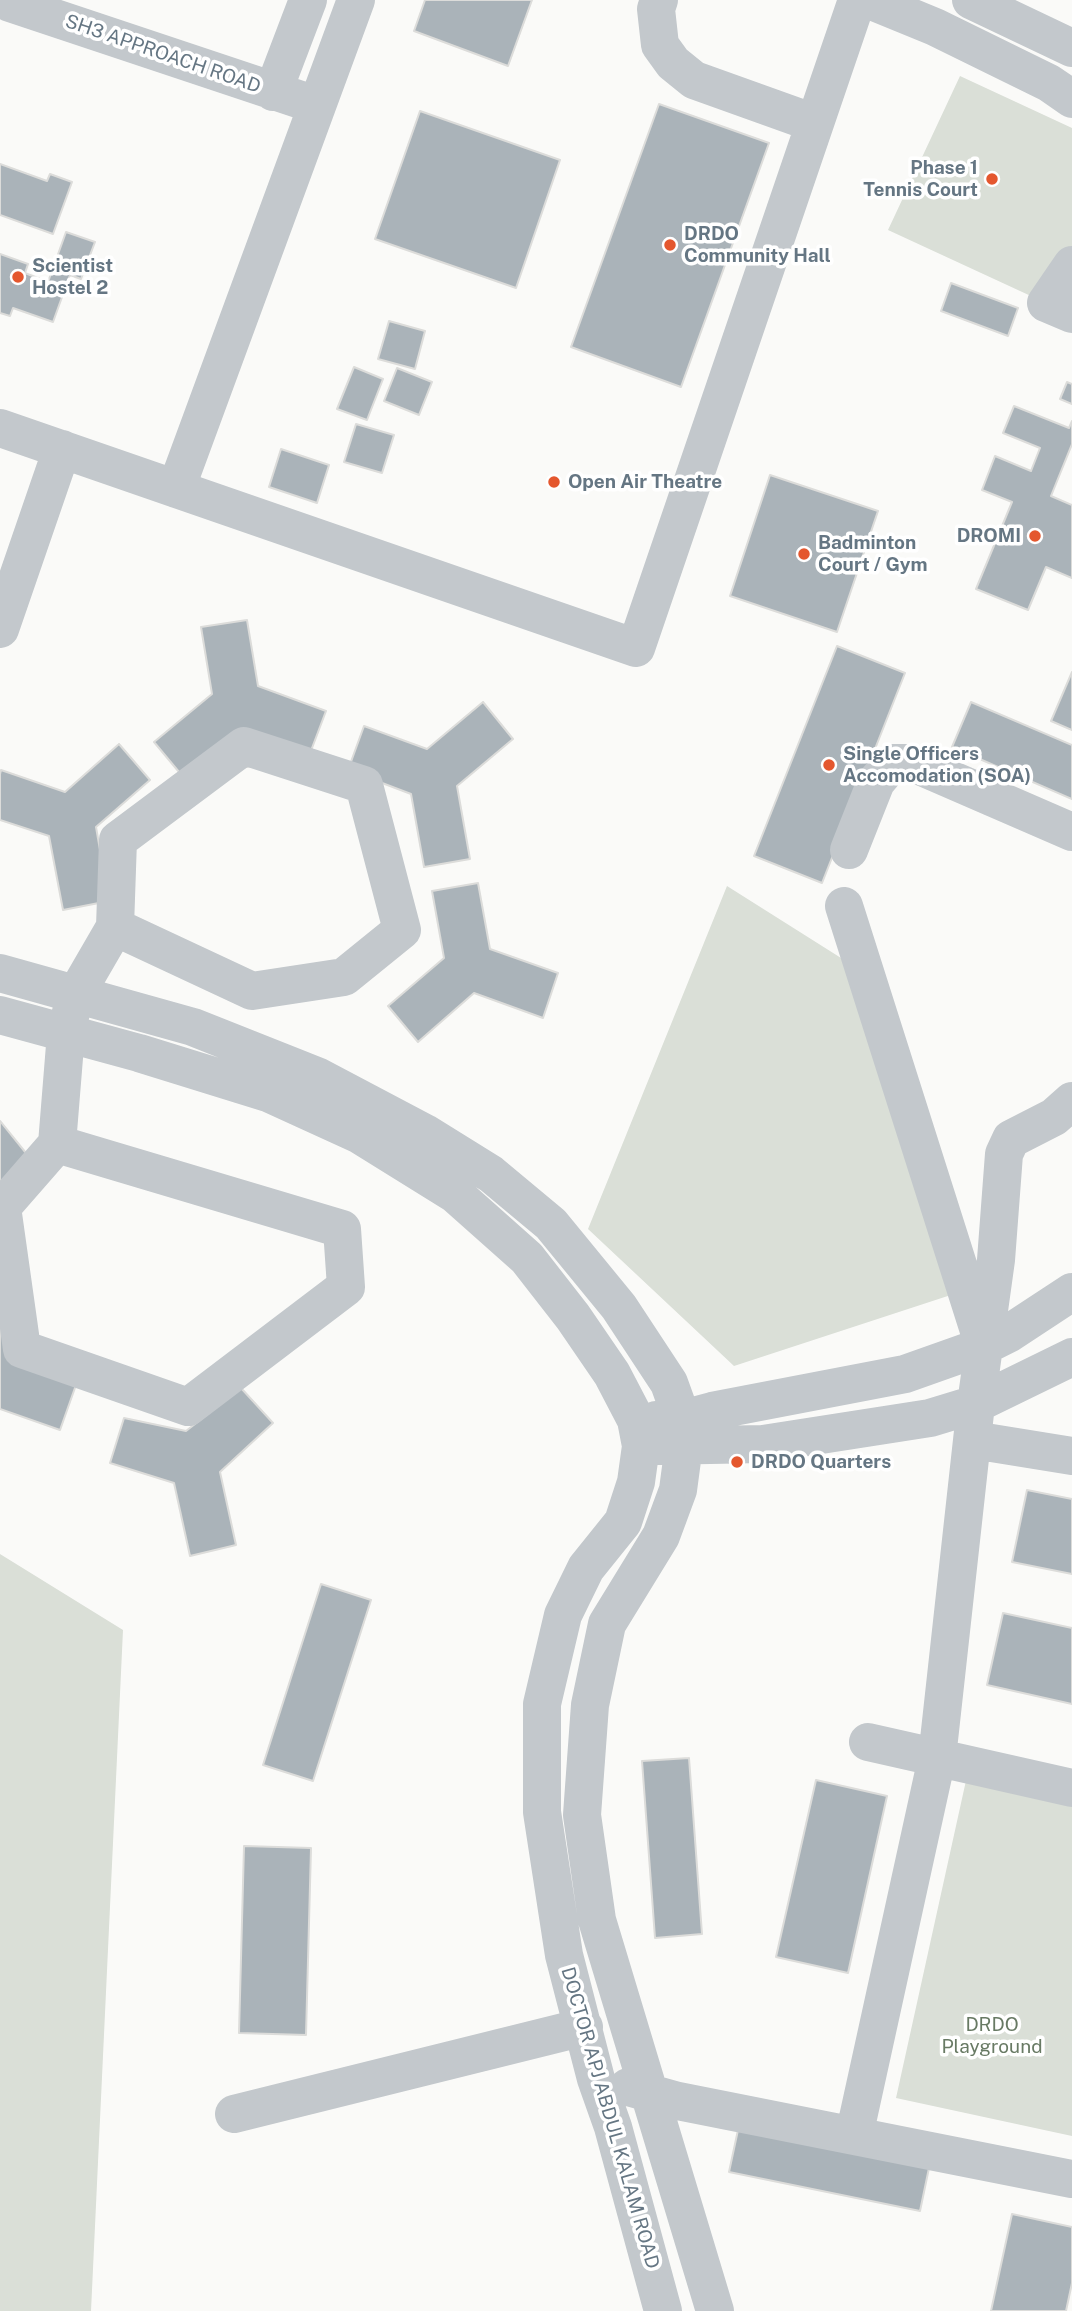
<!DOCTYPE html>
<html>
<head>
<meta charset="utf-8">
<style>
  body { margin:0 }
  canvas { display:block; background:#fafaf8 }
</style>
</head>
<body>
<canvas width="1072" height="2311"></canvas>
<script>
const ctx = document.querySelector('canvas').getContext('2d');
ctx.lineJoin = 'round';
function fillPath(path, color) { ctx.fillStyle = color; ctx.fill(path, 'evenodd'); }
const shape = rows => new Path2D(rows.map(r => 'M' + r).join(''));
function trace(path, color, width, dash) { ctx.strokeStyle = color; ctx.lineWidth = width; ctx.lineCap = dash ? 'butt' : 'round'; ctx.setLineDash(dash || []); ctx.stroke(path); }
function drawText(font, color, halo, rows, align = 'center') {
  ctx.font = font + ' "Public Sans",sans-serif'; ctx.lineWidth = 7; ctx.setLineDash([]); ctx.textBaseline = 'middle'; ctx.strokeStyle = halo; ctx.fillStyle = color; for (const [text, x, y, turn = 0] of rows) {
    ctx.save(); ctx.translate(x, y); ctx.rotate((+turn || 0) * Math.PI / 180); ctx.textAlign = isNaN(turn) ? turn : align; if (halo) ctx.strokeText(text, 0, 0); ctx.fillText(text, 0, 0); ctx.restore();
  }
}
fillPath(shape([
  [960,76,1072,128,1072,249,1046,303,888,230],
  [727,886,868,975,960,1292,734,1366,588,1229],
  [0,1554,123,1630,91,2311,0,2311],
  [967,1776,1072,1800,1072,2136,896,2098]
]), '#dadfd7');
const building = shape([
  [425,0,532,0,508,66,414,31,425,0],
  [659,104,769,143,681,387,571,347,659,104],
  [420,111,560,160,516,288,375,239,420,111],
  [0,164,47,181,50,174,72,182,53,234,0,215,0,164],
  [66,232,95,242,81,279,70,275,53,322,13,308,10,316,0,313,0,254,28,264,25,273,48,282,66,232],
  [951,283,1018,308,1008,336,941,311,951,283],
  [389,321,425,331,415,369,378,359,389,321],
  [354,367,383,379,367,420,337,409,354,367],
  [397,368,432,382,419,415,384,401,397,368],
  [1067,382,1072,384,1072,404,1060,399,1067,382],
  [1014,406,1069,428,1072,421,1072,444,1051,496,1072,505,1072,578,1046,567,1028,610,976,589,1012,502,982,490,995,456,1031,471,1040,448,1003,433,1014,406],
  [356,424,394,435,382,473,344,462,356,424],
  [281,449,329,465,317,503,269,487,281,449],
  [770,475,878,511,837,632,730,596,770,475],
  [247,620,258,686,326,711,309,756,184,778,154,742,212,694,201,627,247,620],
  [837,646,905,673,822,883,754,856,837,646],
  [1072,672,1072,730,1051,721,1072,672],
  [483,702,513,739,457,786,470,859,424,867,411,794,348,770,364,726,427,749,483,702],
  [971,702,1072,745,1072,799,952,747,971,702],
  [119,744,150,780,96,827,109,901,63,910,49,836,0,820,0,774,1,770,65,792,119,744],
  [478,883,490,949,558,973,543,1018,474,993,418,1042,388,1006,444,958,432,891,478,883],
  [0,1121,30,1158,0,1182,0,1121],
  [0,1318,76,1385,60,1430,0,1409,0,1318],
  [241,1388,273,1423,220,1472,236,1545,190,1556,174,1483,110,1463,124,1418,186,1431,241,1388],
  [1027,1490,1072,1499,1072,1574,1012,1562,1027,1490],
  [321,1584,371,1600,313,1781,263,1765,321,1584],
  [1003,1613,1072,1628,1072,1704,987,1685,1003,1613],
  [689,1758,702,1934,655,1938,642,1761,689,1758],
  [816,1780,887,1796,848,1973,776,1957,816,1780],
  [244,1846,311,1848,306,2035,239,2033,244,1846],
  [738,2130,929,2168,920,2211,729,2172,738,2130],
  [1012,2214,1072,2227,1072,2283,1066,2311,991,2311,1012,2214]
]);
fillPath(building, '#aab3b9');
trace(building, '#dcdcda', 2);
trace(shape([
  [659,0,656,9,660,45,673,63,694,80,814,123],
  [869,0,935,27,1049,83,1072,99],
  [971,0,1072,48],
  [10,3,316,105],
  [273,92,308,0],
  [1072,265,1046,303,1072,314],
  [0,428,636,648,857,0],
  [176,489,356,0],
  [0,629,62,449],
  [849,850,876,782,892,763,913,763,1072,832],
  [844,906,980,1334],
  [0,973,193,1027,319,1077,425,1133,491,1174,551,1224,619,1307,669,1383,682,1419,684,1445,678,1490,661,1536,607,1624,590,1705,582,1815,597,1920,715,2311],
  [0,1015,139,1053,268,1093,360,1135,455,1194,527,1258,573,1317,612,1374,636,1420,641,1446,636,1482,623,1522,586,1568,563,1615,542,1704,542,1812,564,1955,596,2079,613,2127,663,2311],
  [57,1144,2,1207,22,1349,188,1407,346,1287,342,1229,57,1144,66,1033,75,996,115,927,252,991,344,977,402,930,364,785,244,746,118,840,115,927],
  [656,1420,682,1419,712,1411,905,1374,984,1346,1008,1334,1072,1292],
  [973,1440,1072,1456],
  [657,1446,763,1444,930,1418,976,1404,1072,1357],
  [868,1742,1072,1788],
  [628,2087,678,2101,1072,2179],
  [234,2114,584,2027],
  [854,2136,937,1758,976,1404,996,1260,1004,1154,1011,1139,1054,1117,1072,1101]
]), '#c3c8cc', 38);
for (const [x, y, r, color] of [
  [992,179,7,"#e4572e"],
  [670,245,7,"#e4572e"],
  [18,277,7,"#e4572e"],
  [554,482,7,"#e4572e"],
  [1035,536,7,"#e4572e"],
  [804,554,7,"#e4572e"],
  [829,765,7,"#e4572e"],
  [737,1462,7,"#e4572e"]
]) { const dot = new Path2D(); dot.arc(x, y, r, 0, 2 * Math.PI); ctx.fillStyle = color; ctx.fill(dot); trace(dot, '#fff', 2.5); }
drawText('19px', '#657683', '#fff', [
  ["SH3 APPROACH ROAD",163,54,19],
  ["DOCTOR APJ ABDUL KALAM ROAD",610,2118,74]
]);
drawText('bold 19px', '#657683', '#fff', [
  ["Phase 1",978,168,"right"],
  ["Tennis Court",978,190,"right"],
  ["DRDO",684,234],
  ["Community Hall",684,256],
  ["Scientist",32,266],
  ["Hostel 2",32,288],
  ["Open Air Theatre",568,482],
  ["DROMI",1021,536,"right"],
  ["Badminton",818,543],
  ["Court / Gym",818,565],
  ["Single Officers",843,754],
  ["Accomodation (SOA)",843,776],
  ["DRDO Quarters",751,1462]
], 'left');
drawText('19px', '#687a64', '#fff', [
  ["DRDO",992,2025],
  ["Playground",992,2047]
]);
</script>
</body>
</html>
